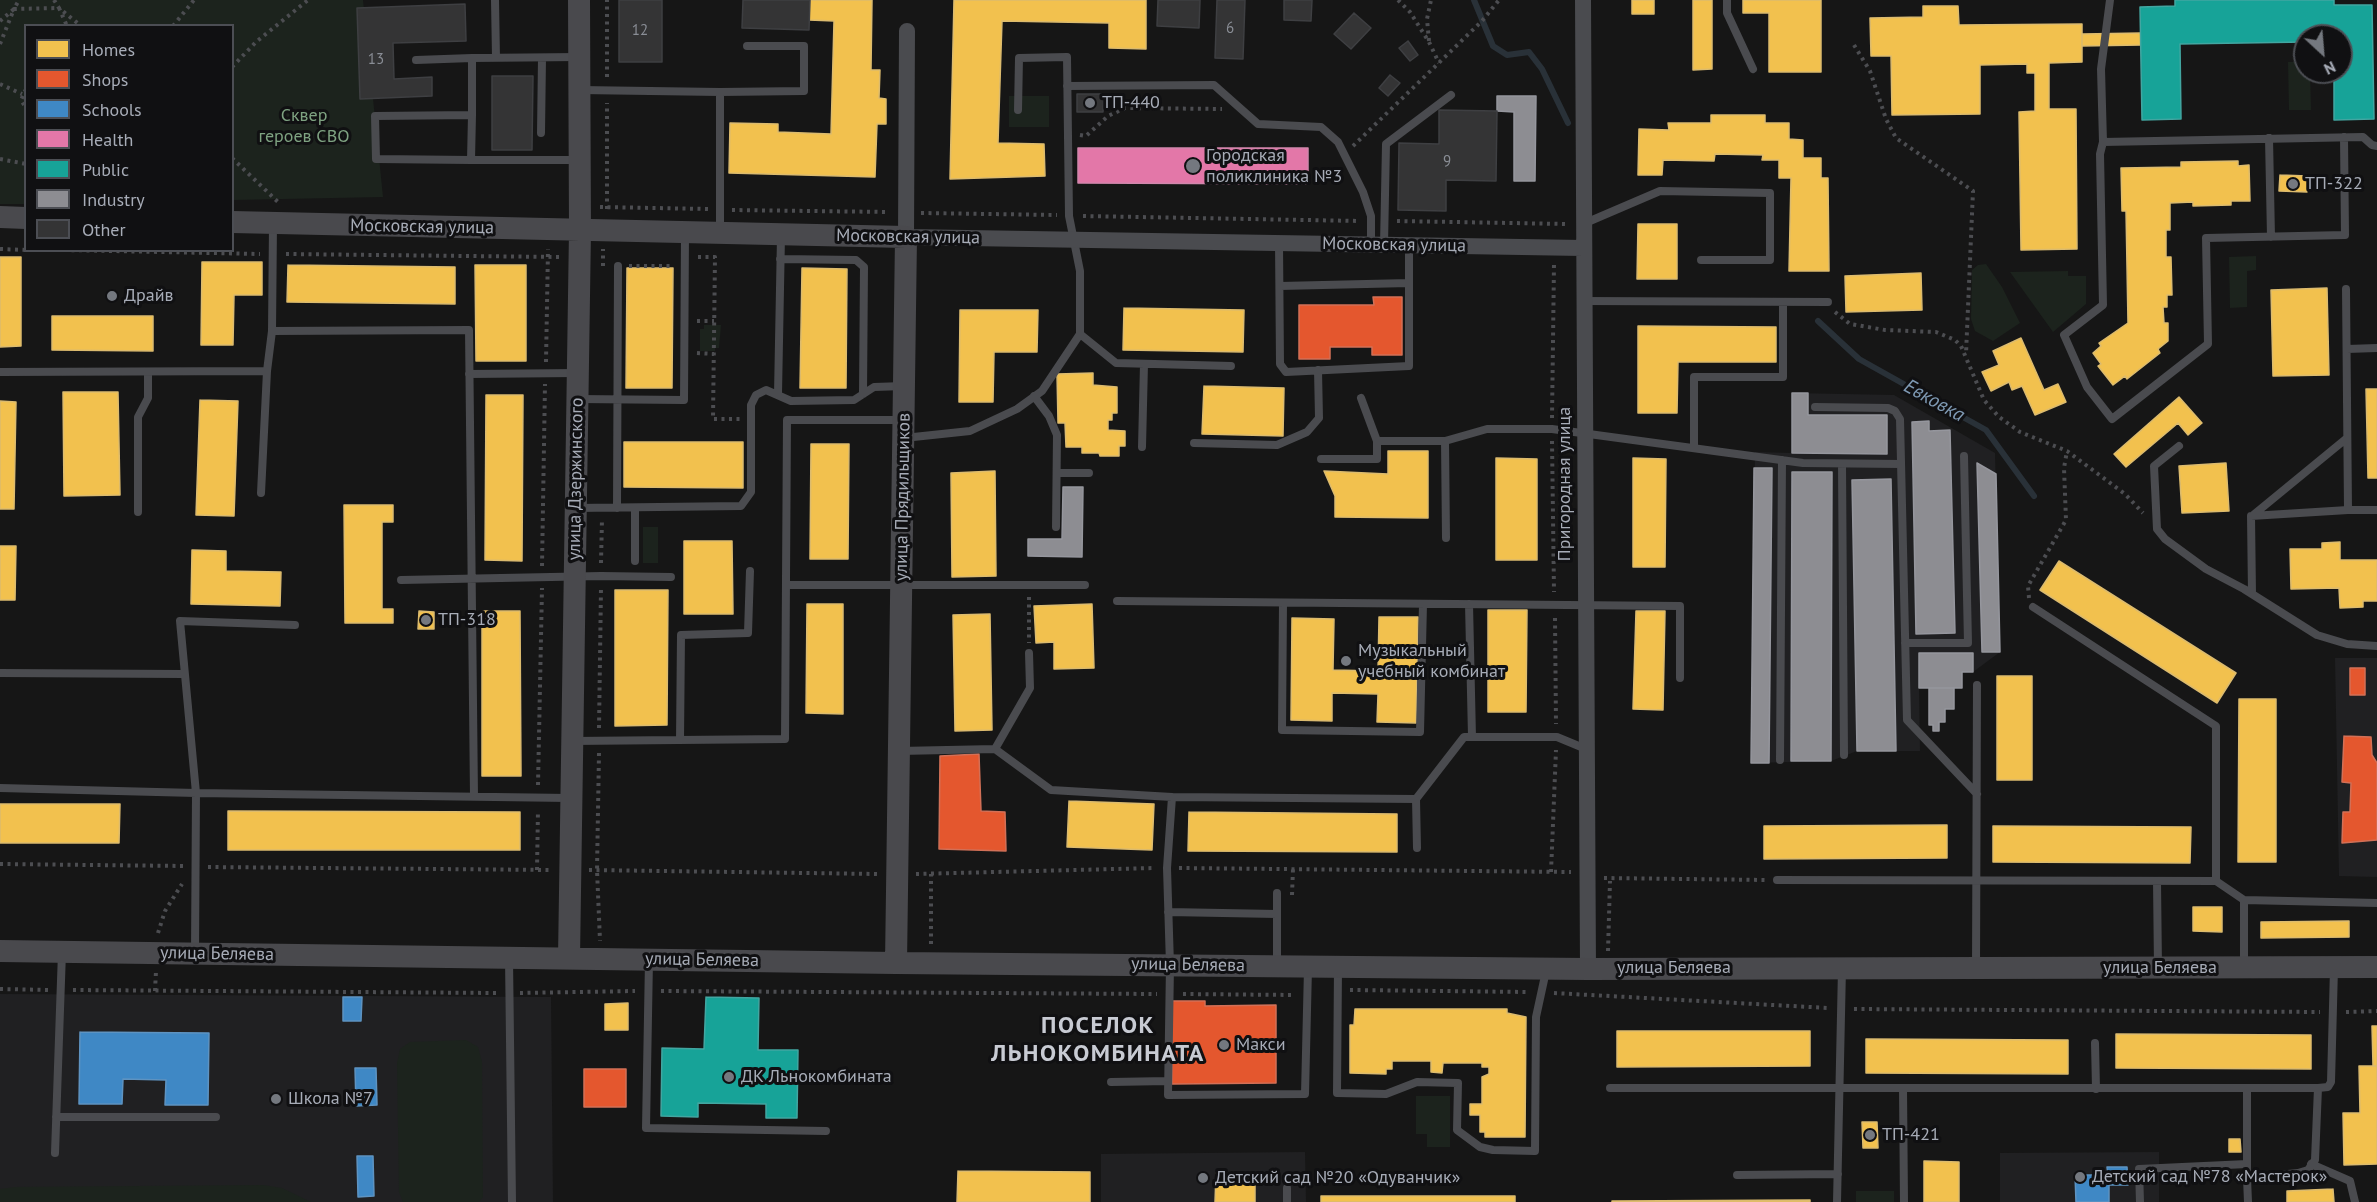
<!DOCTYPE html>
<html>
<head>
<meta charset="utf-8">
<style>
  body { margin:0 }
  #map { position:relative; width:2377px; height:1202px; overflow:hidden; background:#161616; font-family:"PT Sans",sans-serif }
  canvas { display:block }
  .legend { position:absolute; left:24px; top:24px; width:210px; height:228px; box-sizing:border-box; background:#101012; border:2px solid #4c4e54; margin:0; padding:8px 10px; list-style:none; font-size:18px; color:#a7acb7 }
  .legend li { display:flex; align-items:center; gap:12px; height:30px }
  .legend b { width:30px; border:2px solid #4c4e54 }
  .north { position:absolute; left:2293px; top:24px; width:60px; height:60px; box-sizing:border-box; background:#101012; border:2px solid #4c4e54; border-radius:50%; rotate:154deg; font-size:16px; font-weight:700; line-height:24px; text-align:center; color:#a7acb7 }
  .north::after { content:''; display:block; margin:auto; width:21px; height:27px; background:#74787f; clip-path:polygon(50% 0,100% 100%,50% 72%,0 100%) }
</style>
</head>
<body>
<div id="map">
<canvas width="2377" height="1202"></canvas>
<ul class="legend">
<li><b style="height:16px;background:#f2c14e"></b>Homes</li>
<li><b style="height:16px;background:#e4572e"></b>Shops</li>
<li><b style="height:16px;background:#3f88c5"></b>Schools</li>
<li><b style="height:16px;background:#e377a8"></b>Health</li>
<li><b style="height:16px;background:#17a398"></b>Public</li>
<li><b style="height:16px;background:#8d8d92"></b>Industry</li>
<li><b style="height:16px;background:#343435"></b>Other</li>
</ul>
<div class="north">N</div>
</div>
<script>
const ctx = document.querySelector('canvas').getContext('2d');
ctx.lineJoin = 'round';
function fillPath(path, color) { ctx.fillStyle = color; ctx.fill(path, 'evenodd'); }
const shape = rows => new Path2D(rows.map(r => 'M' + r).join(''));
function trace(path, color, width, dash) { ctx.strokeStyle = color; ctx.lineWidth = width; ctx.lineCap = dash ? 'butt' : 'round'; ctx.setLineDash(dash || []); ctx.stroke(path); }
function drawText(font, color, halo, rows, align = 'center') {
  ctx.font = font + ' "PT Sans",sans-serif'; ctx.lineWidth = 6; ctx.setLineDash([]); ctx.textBaseline = 'middle'; ctx.strokeStyle = halo; ctx.fillStyle = color; for (const [text, x, y, turn = 0] of rows) {
    ctx.save(); ctx.translate(x, y); ctx.rotate((+turn || 0) * Math.PI / 180); ctx.textAlign = isNaN(turn) ? turn : align; if (halo) ctx.strokeText(text, 0, 0); ctx.fillText(text, 0, 0); ctx.restore();
  }
}
fillPath(shape([
  [1792,393,1894,395,1995,453,2000,652,1973,672,1962,672,1962,688,1919,688,1920,751,1857,751,1831,761,1751,763,1755,452,1792,453],
  [2335,658,2377,658,2377,877,2339,876],
  [0,994,551,997,553,1202,0,1202],
  [1305,1152,1306,1202,1101,1202,1101,1154],
  [2159,1152,2159,1202,2000,1202,2000,1153]
]), '#202022');
fillPath(shape([
  [0,0,363,0,383,197,233,200,232,26,26,26,25,204,0,204],
  [2288,62,2305,62,2305,72,2310,72,2311,110,2289,110],
  [1009,96,1049,96,1049,127,1009,127],
  [2256,256,2256,270,2247,271,2247,307,2230,308,2229,257],
  [1986,264,2002,287,2020,323,1993,341,1975,331,1971,319,1972,270,1978,265],
  [2068,271,2068,276,2086,276,2086,304,2053,332,2010,272],
  [704,325,721,325,719,348,715,348,715,351,700,351,700,329,704,329],
  [643,527,658,527,658,563,643,563],
  [466,1040,478,1047,482,1062,483,1197,479,1202,403,1202,399,1192,397,1063,400,1049,410,1042],
  [1416,1096,1450,1096,1450,1147,1427,1147,1427,1134,1416,1134],
  [263,1185,282,1188,311,1202,0,1202,0,1189,16,1187],
  [1856,1191,1894,1191,1894,1202,1856,1202]
]), '#1c231d');
const homes = shape([
  [810,0,872,0,871,70,880,70,879,98,886,99,886,124,877,124,875,177,729,173,730,123,778,124,778,132,831,134,834,21,809,20,810,0],
  [954,0,1146,0,1146,49,1109,48,1109,23,1002,21,998,143,1044,144,1045,176,950,179,954,0],
  [1632,0,1654,0,1654,14,1632,14,1632,0],
  [1693,0,1712,0,1712,69,1693,70,1693,0],
  [1743,0,1821,0,1821,72,1769,72,1769,13,1743,13,1743,0],
  [1923,6,1958,6,1959,25,2082,24,2082,62,2049,63,2049,109,2076,109,2077,249,2021,250,2019,112,2035,111,2035,73,2027,73,2027,64,1980,65,1980,114,1892,115,1891,56,1871,56,1870,18,1923,17,1923,6],
  [2141,33,2141,45,2082,46,2082,34,2141,33],
  [1711,115,1765,115,1765,123,1789,123,1789,139,1803,140,1803,158,1821,158,1821,178,1828,178,1829,271,1789,271,1791,178,1779,178,1779,160,1762,160,1763,155,1715,154,1714,161,1663,160,1662,175,1638,175,1639,129,1669,130,1668,123,1711,123,1711,115],
  [2238,161,2238,166,2249,165,2250,201,2231,201,2231,205,2193,206,2193,202,2170,203,2170,230,2166,230,2166,257,2171,257,2172,295,2167,295,2167,307,2163,307,2164,323,2168,323,2168,341,2158,349,2160,353,2127,379,2125,376,2113,385,2098,366,2101,364,2093,353,2101,346,2099,343,2128,323,2126,211,2122,211,2121,168,2181,167,2181,162,2238,161],
  [2280,175,2308,176,2307,192,2279,191,2280,175],
  [1638,224,1677,224,1677,279,1637,279,1638,224],
  [0,257,21,257,21,346,0,347,0,257],
  [202,262,262,262,262,295,234,295,233,345,201,345,202,262],
  [288,265,455,267,455,304,287,302,288,265],
  [475,265,526,265,526,361,476,361,475,265],
  [627,268,673,268,672,388,626,388,627,268],
  [802,268,847,269,846,388,800,388,802,268],
  [1921,273,1922,310,1846,312,1845,276,1921,273],
  [2327,288,2329,375,2273,376,2271,290,2327,288],
  [1124,308,1244,310,1243,352,1123,350,1124,308],
  [960,310,1038,310,1037,352,994,352,993,402,959,402,960,310],
  [52,316,153,316,153,351,52,350,52,316],
  [1638,326,1776,327,1776,362,1678,362,1677,413,1638,413,1638,326],
  [2021,338,2044,390,2058,384,2066,402,2035,415,2022,386,2012,390,2009,382,1991,391,1982,372,1999,365,1993,351,2021,338],
  [1093,373,1093,385,1117,387,1117,413,1112,413,1112,420,1108,420,1108,430,1125,431,1125,446,1119,446,1119,456,1100,456,1099,453,1082,453,1082,447,1066,447,1065,423,1058,423,1057,374,1093,373],
  [1204,386,1284,388,1283,436,1202,434,1204,386],
  [2366,389,2377,389,2377,478,2368,478,2366,389],
  [63,392,118,392,120,495,64,496,63,392],
  [486,395,523,395,522,561,485,560,486,395],
  [2179,397,2202,423,2188,435,2178,423,2126,467,2114,454,2179,397],
  [200,400,238,401,234,516,196,515,200,400],
  [0,401,16,402,14,509,0,509,0,401],
  [624,442,743,442,743,488,624,487,624,442],
  [811,444,849,444,848,559,810,559,811,444],
  [1388,451,1428,451,1428,518,1335,517,1335,496,1324,471,1388,474,1388,451],
  [1496,458,1537,459,1537,560,1496,560,1496,458],
  [1633,458,1666,459,1665,567,1633,567,1633,458],
  [2226,463,2229,511,2182,513,2179,466,2226,463],
  [995,471,996,576,952,577,951,473,995,471],
  [344,505,393,505,393,522,382,522,382,609,393,609,393,623,345,623,344,505],
  [684,541,732,541,733,614,684,614,684,541],
  [2340,542,2340,560,2377,560,2377,601,2363,601,2363,607,2340,608,2339,588,2291,589,2290,549,2322,549,2322,543,2340,542],
  [0,546,16,546,15,600,0,600,0,546],
  [192,550,226,551,226,571,281,572,280,606,191,604,192,550],
  [2059,561,2236,673,2217,703,2040,590,2059,561],
  [615,590,668,590,667,725,615,726,615,590],
  [807,604,843,604,843,714,806,713,807,604],
  [1092,604,1094,668,1054,669,1054,642,1036,643,1034,606,1092,604],
  [1488,610,1527,610,1526,712,1488,712,1488,610],
  [419,611,434,612,434,629,418,629,419,611],
  [482,611,520,611,521,776,482,776,482,611],
  [1636,611,1665,611,1663,710,1633,709,1636,611],
  [990,614,992,730,955,731,953,615,990,614],
  [1379,617,1418,617,1416,723,1377,722,1378,694,1332,693,1332,721,1291,720,1292,618,1334,619,1333,670,1378,671,1379,617],
  [1997,676,2032,676,2032,780,1997,780,1997,676],
  [2239,699,2276,699,2276,862,2238,862,2239,699],
  [1069,801,1154,804,1152,850,1067,847,1069,801],
  [0,804,120,804,119,843,0,843,0,804],
  [228,811,520,812,520,850,228,850,228,811],
  [1189,812,1397,814,1397,852,1188,851,1189,812],
  [1947,825,1947,858,1764,859,1764,826,1947,825],
  [1993,826,2191,827,2190,863,1993,862,1993,826],
  [2193,907,2222,907,2222,932,2193,931,2193,907],
  [2349,921,2349,937,2261,938,2261,922,2349,921],
  [628,1003,628,1030,605,1030,605,1004,628,1003],
  [1355,1009,1507,1009,1507,1013,1526,1017,1525,1137,1485,1137,1485,1132,1480,1132,1480,1115,1470,1115,1470,1104,1482,1104,1482,1077,1489,1074,1489,1067,1482,1067,1482,1063,1443,1063,1442,1073,1431,1072,1431,1061,1392,1061,1392,1069,1386,1069,1386,1074,1350,1073,1350,1025,1354,1025,1355,1009],
  [2372,1026,2377,1026,2377,1066,2373,1066,2372,1026],
  [1617,1031,1810,1031,1810,1066,1617,1067,1617,1031],
  [2116,1034,2311,1035,2311,1069,2116,1068,2116,1034],
  [1866,1039,2068,1040,2068,1074,1866,1073,1866,1039],
  [2359,1066,2377,1066,2377,1164,2344,1165,2343,1113,2360,1113,2359,1066],
  [1862,1122,1877,1122,1878,1148,1863,1148,1862,1122],
  [2229,1139,2240,1139,2241,1152,2229,1152,2229,1139],
  [1924,1161,1959,1162,1959,1202,1924,1202,1924,1161],
  [958,1171,1090,1172,1090,1202,957,1202,958,1171],
  [1216,1173,1255,1173,1255,1202,1215,1202,1216,1173],
  [2333,1189,2334,1202,2287,1202,2287,1191,2333,1189],
  [1321,1196,1515,1196,1515,1202,1321,1202,1321,1196],
  [1810,1200,1810,1202,1612,1202,1612,1201,1810,1200]
]);
fillPath(homes, '#f2c14e');
trace(homes, '#dcbb6e', 1.5);
const shops = shape([
  [1373,297,1402,297,1402,355,1372,355,1372,347,1330,347,1330,359,1299,359,1299,305,1374,305,1373,297],
  [2350,668,2365,668,2365,695,2350,695,2350,668],
  [2344,736,2371,737,2372,755,2377,763,2377,840,2342,843,2343,812,2350,812,2351,783,2342,782,2344,736],
  [979,754,981,811,1005,812,1006,851,939,849,940,756,979,754],
  [1172,1001,1205,1001,1205,1006,1276,1005,1276,1083,1172,1084,1172,1001],
  [584,1069,626,1069,626,1107,584,1107,584,1069]
]);
fillPath(shops, '#e4572e');
trace(shops, '#d27057', 1.5);
const schools = shape([
  [343,997,362,997,361,1021,343,1021,343,997],
  [80,1032,209,1033,208,1105,165,1105,166,1080,123,1079,122,1104,79,1104,80,1032],
  [355,1068,376,1068,377,1105,356,1106,355,1068],
  [357,1156,373,1156,374,1196,358,1197,357,1156],
  [2107,1167,2127,1167,2128,1185,2109,1185,2107,1167],
  [2075,1175,2109,1175,2109,1202,2076,1202,2075,1175]
]);
fillPath(schools, '#3f88c5');
trace(schools, '#5e93c1', 1.5);
const health = shape([
  [1078,148,1308,148,1308,184,1078,183,1078,148]
]);
fillPath(health, '#e377a8');
trace(health, '#d187ac', 1.5);
const public = shape([
  [2175,0,2334,0,2334,5,2372,5,2374,119,2334,120,2334,72,2341,72,2341,36,2305,36,2305,42,2180,44,2181,119,2142,120,2140,7,2175,6,2175,0],
  [706,997,759,998,758,1050,798,1050,797,1118,766,1118,766,1104,698,1103,698,1117,661,1116,662,1048,704,1049,706,997]
]);
fillPath(public, '#17a398');
trace(public, '#42a6a1', 1.5);
const industry = shape([
  [1497,96,1536,96,1535,181,1514,181,1514,112,1497,111,1497,96],
  [1792,393,1808,393,1808,415,1887,415,1887,454,1792,453,1792,393],
  [1929,421,1929,431,1950,430,1955,633,1916,634,1912,422,1929,421],
  [1977,463,1996,474,2000,652,1982,652,1977,463],
  [1754,468,1772,468,1769,763,1751,763,1754,468],
  [1792,472,1832,472,1831,761,1791,761,1792,472],
  [1891,479,1896,751,1857,751,1852,480,1891,479],
  [1063,487,1083,487,1082,557,1028,556,1028,539,1062,539,1063,487],
  [1919,653,1973,653,1973,672,1962,672,1962,688,1919,688,1919,653],
  [1929,688,1954,688,1954,709,1945,709,1945,722,1939,722,1939,731,1933,731,1933,725,1929,725,1929,688]
]);
fillPath(industry, '#8d8d92');
trace(industry, '#95969d', 1.5);
trace(shape([
  [1474,0,1493,46,1507,55,1529,52,1542,69,1568,123],
  [1818,321,1859,359,1986,430,2034,496]
]), '#293138', 6);
const building = shape([
  [619,0,662,0,662,62,619,62,619,0],
  [743,0,810,0,809,30,742,28,743,0],
  [1158,0,1200,0,1199,28,1157,26,1158,0],
  [1217,0,1245,0,1243,59,1215,58,1217,0],
  [1284,0,1312,0,1311,21,1284,20,1284,0],
  [465,4,466,41,393,43,394,79,432,77,432,96,360,99,357,8,465,4],
  [1354,13,1371,28,1351,49,1334,34,1354,13],
  [1408,41,1418,55,1410,61,1399,48,1408,41],
  [1390,75,1400,83,1388,96,1379,88,1390,75],
  [492,76,533,76,532,150,492,150,492,76],
  [1077,94,1104,94,1103,112,1077,112,1077,94],
  [1439,110,1497,111,1496,181,1446,180,1446,211,1398,210,1399,143,1439,144,1439,110]
]);
fillPath(building, '#343435');
trace(building, '#3e3f42', 1.5);
trace(shape([
  [54,0,59,8,81,26],
  [1398,0,1410,12,1429,42,1439,63],
  [0,21,14,9,19,0],
  [173,26,194,0],
  [1429,41,1427,19,1431,0],
  [0,44,14,9,59,8,67,26],
  [1854,45,1870,71,1886,119,1896,138,1973,191,1966,354],
  [232,67,256,42,308,0],
  [607,77,607,0],
  [0,84,22,94],
  [26,89,21,100,26,108],
  [1080,135,1086,136,1108,116,1125,108,1222,109],
  [1353,146,1482,21,1499,0],
  [232,158,278,202],
  [0,159,26,164],
  [600,207,709,209],
  [607,209,607,103],
  [732,210,889,212],
  [921,213,1057,215],
  [1083,216,1360,221],
  [1397,221,1567,224],
  [0,249,26,250],
  [64,250,260,254],
  [286,254,560,257],
  [698,257,715,257,713,419,740,419],
  [603,266,603,249],
  [629,266,672,266],
  [1835,312,1850,324,1885,330,1936,332,1955,340,1961,346,1984,400,1999,417,2020,432,2067,451,2125,494,2143,513],
  [697,321,714,321],
  [697,353,714,354],
  [546,362,548,249],
  [1552,418,1554,264],
  [1552,441,1554,592],
  [601,563,602,519],
  [542,566,545,384],
  [1029,597,1029,643],
  [2029,598,2028,586,2066,520,2064,468,2067,451],
  [1555,618,1556,724],
  [599,728,601,588],
  [599,753,597,870,600,941],
  [538,785,542,588],
  [0,864,185,866],
  [208,867,551,870],
  [1179,868,1571,872],
  [537,870,538,810],
  [589,870,878,874],
  [1551,872,1556,750],
  [916,874,1154,868],
  [1604,878,1765,880],
  [1292,895,1293,869],
  [158,933,165,911,182,884],
  [931,944,931,874],
  [1608,951,1610,881],
  [0,989,50,990],
  [73,990,497,993],
  [1350,990,1529,992],
  [155,991,156,971],
  [661,991,1157,994],
  [520,993,635,991],
  [1554,993,1828,1008],
  [1183,994,1295,995],
  [1854,1009,2320,1012],
  [2346,1012,2377,1011]
]), '#4c4d51', 4, [3, 4.5]);
trace(shape([
  [495,0,496,58],
  [1727,0,1727,13,1753,69],
  [2110,0,2101,69,2103,142,2100,154,2103,305,2064,335,2087,387,2112,419,2208,344,2206,238,2345,235,2344,137],
  [472,58,579,57],
  [416,60,472,58,472,115],
  [1067,86,1214,85,1258,124,1321,127,1338,142,1363,192,1371,216,1371,245],
  [580,90,720,92],
  [541,133,542,58],
  [2269,138,2271,237],
  [2103,142,2363,137,2372,145,2377,146],
  [471,160,472,115,375,116,376,159,471,160,580,160],
  [1583,224,1660,191,1770,193,1770,260,1701,260],
  [720,233,720,92,804,91,804,46,747,46],
  [1279,243,1280,364,1286,372,1409,366,1409,246],
  [1384,245,1386,144,1451,95],
  [780,259,856,260,864,267,863,394],
  [1280,286,1409,283],
  [2346,289,2348,510,2377,510],
  [1583,301,1828,302],
  [272,331,469,330,474,796],
  [1080,334,1116,363,1231,366],
  [2347,349,2377,348],
  [0,372,267,371],
  [469,374,577,373],
  [778,394,781,236],
  [1034,396,1049,416,1057,435,1056,527],
  [1361,398,1377,441],
  [578,399,684,400,685,233],
  [1815,407,1888,408,1895,411,1900,419,1907,720,1977,794],
  [904,438,970,431,1017,409,1042,391,1080,334,1080,271,1069,216,1067,57,1019,58,1018,110],
  [1194,443,1277,445,1307,432,1319,418,1318,370],
  [2179,446,2154,466,2157,529,2165,539,2206,569,2244,589,2317,635,2347,644,2377,646],
  [1142,447,1144,364],
  [1694,447,1694,377,1783,377,1783,302],
  [1321,459,1377,459,1377,441,1445,441],
  [1842,464,1844,755],
  [1057,473,1089,473],
  [261,493,267,371,272,331,273,224],
  [576,508,741,506,751,492,751,405,756,395,766,390,791,401,854,400,874,387,904,386],
  [617,508,618,266],
  [138,512,138,417,148,398,148,372],
  [2252,516,2347,438],
  [1446,538,1445,441,1487,429,1552,429,1803,463,1901,464],
  [635,561,635,508],
  [401,580,601,576,671,577],
  [787,585,1085,585],
  [2252,594,2251,516,2348,510],
  [1117,601,1680,606,1680,678],
  [1283,603,1282,730,1420,732,1423,604],
  [1469,604,1472,737],
  [2033,607,2216,726,2216,881],
  [1905,643,1968,643,1964,456],
  [0,673,183,674],
  [680,740,681,635,748,633,750,571],
  [572,741,785,739,787,420,902,420],
  [995,749,1030,688,1029,653],
  [899,751,995,749,1051,790,1172,797],
  [1780,760,1782,460],
  [0,788,196,793,180,621,295,625],
  [1416,799,1417,848],
  [1777,880,2216,881,2244,900,2377,903],
  [2157,881,2158,968],
  [2244,900,2244,965],
  [1168,912,1277,914],
  [195,953,196,793,569,798],
  [509,958,512,1202],
  [649,960,646,1128,826,1131],
  [1277,966,1277,893],
  [1338,967,1337,1093,1386,1094,1417,1082,1458,1083,1457,1130,1480,1147,1493,1150,1535,1151,1536,1017,1546,971],
  [1976,967,1977,685],
  [1308,968,1305,1094,1168,1095,1170,965,1167,868,1172,797,1416,799,1464,737,1557,737,1586,749],
  [2095,1043,2096,1089],
  [1111,1082,1168,1081],
  [1610,1088,2318,1088],
  [1903,1088,1904,1202],
  [56,1117,216,1117],
  [55,1153,62,952],
  [2311,1164,2350,1181,2355,1202],
  [1737,1175,1838,1174],
  [2247,1178,2247,1089],
  [1287,1202,1287,1188],
  [1837,1202,1842,968],
  [2140,1202,2139,1169,2247,1164],
  [2248,1202,2247,1178,2298,1173,2308,1170,2315,1160,2318,1088,2328,1087,2331,1082,2334,968]
]), '#4a4b4f', 8);
trace(shape([
  [1583,0,1588,969],
  [907,31,906,237,1583,248]
]), '#4a4b4f', 16);
trace(shape([
  [0,217,26,218],
  [232,222,906,237,896,963],
  [0,951,896,963,1588,969,2377,967],
  [569,958,580,230,579,0]
]), '#49494d', 22);
for (const [x, y, r, color] of [
  [1090,103,6,"#74787f"],
  [1193,166,8,"#74787f"],
  [2293,184,6,"#74787f"],
  [112,296,6,"#74787f"],
  [426,620,6,"#74787f"],
  [1346,661,6,"#74787f"],
  [1224,1045,6,"#74787f"],
  [729,1077,6,"#74787f"],
  [276,1099,6,"#74787f"],
  [1870,1135,6,"#74787f"],
  [2080,1177,6,"#74787f"],
  [1203,1178,6,"#74787f"]
]) { const dot = new Path2D(); dot.arc(x, y, r, 0, 2 * Math.PI); ctx.fillStyle = color; ctx.fill(dot); trace(dot, '#101012', 2); }
drawText('15px', '#8a8e96', null, [
  ["6",1230,29],
  ["12",640,31],
  ["13",376,60],
  ["9",1447,162]
]);
drawText('18px', '#a7acb7', '#101012', [
  ["ТП-440",1102,103],
  ["Городская",1206,156],
  ["поликлиника №3",1206,177],
  ["ТП-322",2305,184],
  ["Драйв",124,296],
  ["ТП-318",438,620],
  ["Музыкальный",1358,651],
  ["учебный комбинат",1358,672],
  ["Макси",1236,1045],
  ["ДК Льнокомбината",741,1077],
  ["Школа №7",288,1099],
  ["ТП-421",1882,1135],
  ["Детский сад №78 «Мастерок»",2092,1177],
  ["Детский сад №20 «Одуванчик»",1215,1178]
], 'left');
drawText('18px', '#7ea281', '#101012', [
  ["Сквер",304,116],
  ["героев СВО",304,137]
]);
drawText('18px', '#a7acb7', '#101012', [
  ["Московская улица",422,227,1],
  ["Московская улица",908,237,1],
  ["Московская улица",1394,245,1],
  ["улица Дзержинского",576,479,-89],
  ["Пригородная улица",1565,484,-90],
  ["улица Прядильщиков",903,497,-89],
  ["улица Беляева",217,954,1],
  ["улица Беляева",702,960,1],
  ["улица Беляева",1188,965,1],
  ["улица Беляева",1674,968],
  ["улица Беляева",2160,968]
]);
drawText('italic 20px', '#7e99b3', '#101012', [
  ["Евковка",1934,401,29]
]);
ctx.letterSpacing = '1.5px';
drawText('bold 24px', '#c8cbd3', '#101012', [
  ["ПОСЕЛОК",1098,1026],
  ["ЛЬНОКОМБИНАТА",1098,1054]
]);
ctx.letterSpacing = '0px';
</script>
</body>
</html>
